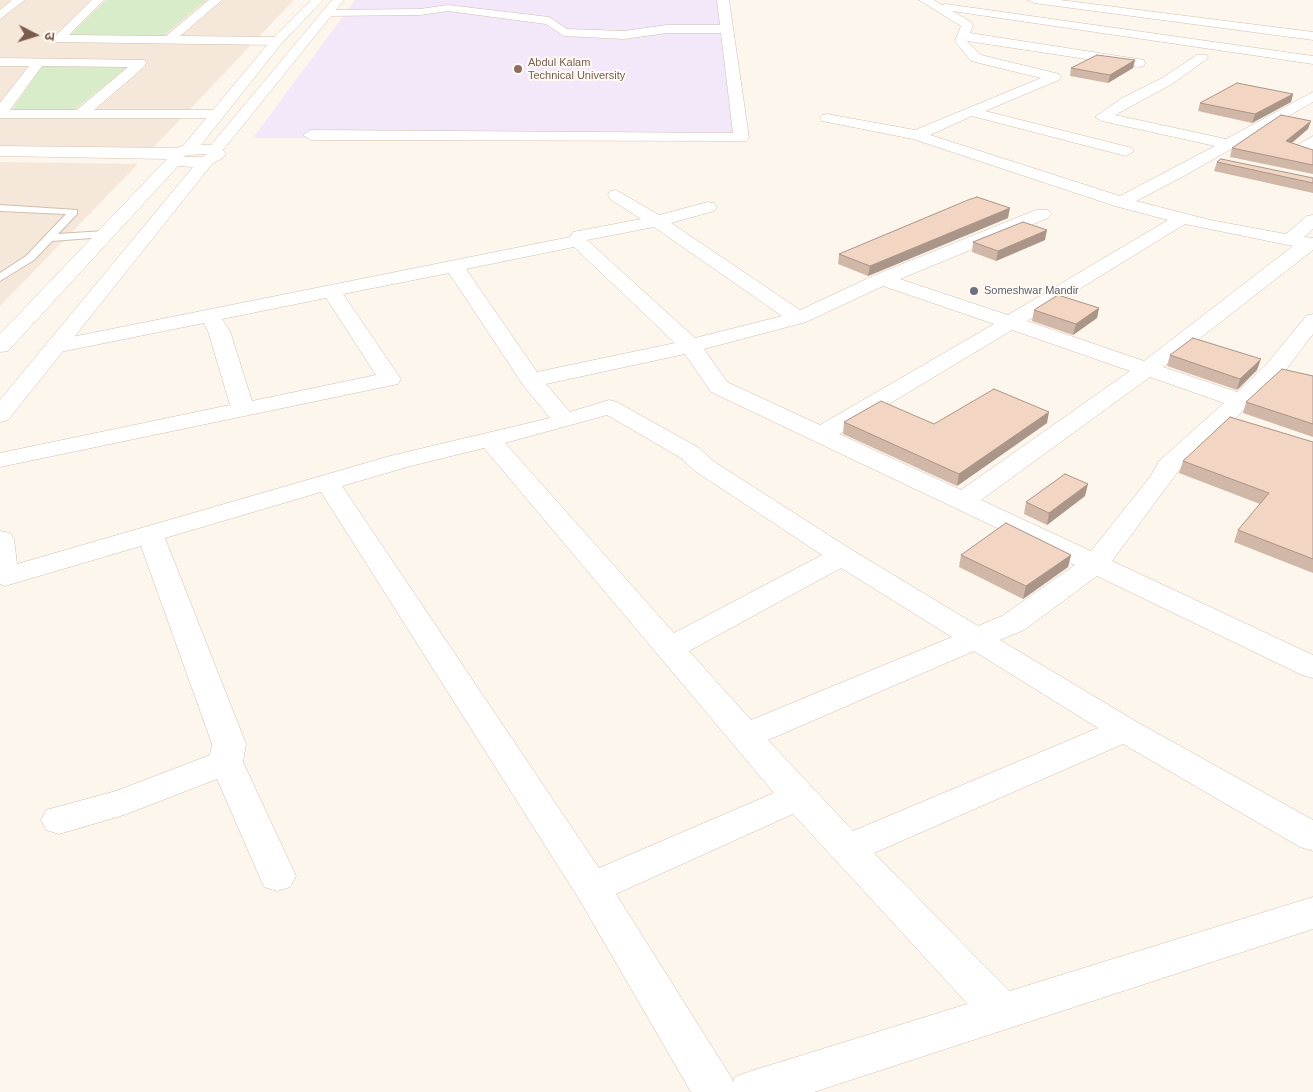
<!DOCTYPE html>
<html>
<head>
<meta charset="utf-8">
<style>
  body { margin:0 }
  #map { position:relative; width:1313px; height:1092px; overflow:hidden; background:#fdf6ec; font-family:Helvetica,"Noto Sans Devanagari",sans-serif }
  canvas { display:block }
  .north { position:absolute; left:10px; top:10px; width:50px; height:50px; -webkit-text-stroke:4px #fffaf3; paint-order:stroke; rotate:95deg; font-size:14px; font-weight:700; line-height:20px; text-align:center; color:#7a5c4d }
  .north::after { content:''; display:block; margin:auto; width:18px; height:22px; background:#7a5c4d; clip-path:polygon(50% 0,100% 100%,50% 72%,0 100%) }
</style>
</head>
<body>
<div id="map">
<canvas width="1313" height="1092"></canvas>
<div class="north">उ</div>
</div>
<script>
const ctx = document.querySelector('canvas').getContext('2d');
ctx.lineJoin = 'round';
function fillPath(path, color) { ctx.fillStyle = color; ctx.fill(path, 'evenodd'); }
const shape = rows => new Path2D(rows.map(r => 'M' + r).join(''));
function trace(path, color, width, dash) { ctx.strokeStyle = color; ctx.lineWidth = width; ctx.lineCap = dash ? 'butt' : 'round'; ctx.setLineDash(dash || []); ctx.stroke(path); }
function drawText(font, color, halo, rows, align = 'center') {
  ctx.font = font + ' Helvetica,sans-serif'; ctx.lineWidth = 4; ctx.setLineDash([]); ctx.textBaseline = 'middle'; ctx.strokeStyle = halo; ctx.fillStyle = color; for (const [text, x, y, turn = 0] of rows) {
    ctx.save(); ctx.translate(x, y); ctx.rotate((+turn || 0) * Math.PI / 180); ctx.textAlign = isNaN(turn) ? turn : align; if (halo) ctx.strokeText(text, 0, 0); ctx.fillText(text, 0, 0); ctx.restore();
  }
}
fillPath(shape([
  [0,0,294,0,151,150,0,148],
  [0,162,138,164,0,306]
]), '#f5e8da');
fillPath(shape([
  [355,0,723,0,741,138,253,138]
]), '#f3e8fa');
fillPath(shape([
  [106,0,206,0,160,38,67,38],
  [42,65,129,66,71,112,12,111]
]), '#d8ecc9');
const lane = shape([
  [0,205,77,210,77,214,58,234,104,231,109,234,104,237,52,241,34,260,0,281,0,273,26,256,66,214,0,211,0,205]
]);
const street = shape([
  [12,0,25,0,0,19,0,10,12,0],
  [92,0,104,0,69,35,166,36,209,0,222,0,180,36,277,37,283,41,277,45,55,42,53,39,55,36,92,0],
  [717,0,729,0,749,138,746,141,311,140,303,135,311,130,733,133,721,33,667,33,624,39,564,36,546,24,448,11,420,15,327,16,321,13,327,10,420,9,448,5,549,17,567,29,624,31,667,25,720,25,717,0],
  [919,0,933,0,942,5,946,4,1313,56,1313,64,952,11,971,22,973,25,970,33,1144,60,1145,63,1144,66,1139,67,967,41,981,55,1059,74,1061,77,1059,80,985,111,1132,148,1134,151,1126,156,972,116,930,135,1120,196,1215,146,1102,121,1095,117,1122,98,1162,78,1197,55,1207,55,1208,58,1172,84,1115,115,1226,139,1313,92,1313,102,1184,176,1136,201,1210,220,1286,234,1307,216,1313,215,1313,229,1304,237,1313,238,1313,250,1163,367,1237,392,1266,365,1306,316,1313,314,1313,334,1282,375,1179,470,1112,561,1313,655,1313,678,1302,675,1097,576,1024,630,1000,640,1137,722,1313,820,1313,851,1300,847,1123,744,874,853,1017,999,1023,1012,1017,1025,1002,1030,987,1025,793,814,616,894,731,1077,737,1092,691,1092,579,899,321,492,165,538,246,744,243,762,296,876,290,887,277,891,264,887,217,779,124,815,59,834,46,830,41,820,46,810,116,791,210,755,212,744,141,546,5,586,0,584,0,531,10,533,14,539,17,564,390,456,550,418,523,385,449,273,343,294,401,379,398,384,0,467,0,453,230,405,208,331,204,323,55,353,47,352,44,347,47,342,570,237,573,232,641,219,610,199,608,195,610,191,616,190,659,215,708,202,714,203,717,207,714,211,671,223,800,310,875,275,1036,210,1048,210,1051,214,1048,218,900,279,1008,315,1168,220,1115,206,913,139,822,121,820,118,822,115,827,114,915,130,1041,78,971,61,955,41,961,26,919,0],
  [1185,224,1293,246,1144,361,1027,321,1185,224],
  [654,227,782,316,695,338,587,240,654,227],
  [574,247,675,343,537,372,466,269,574,247],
  [883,286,994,324,820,425,727,382,704,349,806,322,883,286],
  [326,298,376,375,252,401,230,331,222,319,326,298],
  [1012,330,1130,371,961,490,839,434,1012,330],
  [685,354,711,392,1075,565,1002,616,978,626,852,550,713,461,699,448,617,402,609,400,570,412,546,384,685,354],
  [1150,377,1224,403,1159,461,1150,477,1091,551,981,500,1150,377],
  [607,415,681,458,695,471,822,555,674,633,505,443,607,415],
  [484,448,733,744,774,793,599,868,342,486,407,467,484,448],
  [841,568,952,637,751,720,689,651,841,568],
  [974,651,1098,728,853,831,768,740,974,651],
  [1028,0,1060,0,1313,32,1313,40,1034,3,1028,0],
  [0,58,145,60,146,63,145,66,94,110,216,110,223,114,216,118,0,118,0,103,29,66,0,66,0,58],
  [42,66,128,67,77,110,10,110,42,66],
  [1313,136,1313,158,1296,152,1294,149,1296,146,1313,136]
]);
const secondary = shape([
  [311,0,323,0,281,44,201,145,211,145,332,0,344,0,223,150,226,154,224,157,212,164,8,420,0,422,0,400,193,167,178,166,8,351,0,352,0,334,167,159,0,156,0,146,176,148,183,146,273,38,311,0],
  [207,154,202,157,183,157,187,155,207,154],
  [1313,897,1313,929,814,1092,729,1092,735,1077,751,1071,1313,897]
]);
trace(lane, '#d1beb0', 2);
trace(street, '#d1beb0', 1);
trace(secondary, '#d6c0b0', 1);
fillPath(lane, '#fff');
fillPath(street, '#fff');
fillPath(secondary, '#fff');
fillPath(shape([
  [1135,60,1133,68,1108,83,1070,76,1071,68],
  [1293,94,1291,102,1252,123,1198,111,1200,103],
  [1308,129,1292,143,1313,150,1313,174,1230,157,1232,148],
  [1217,162,1313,178,1313,193,1214,171],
  [1008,218,868,276,838,264,839,254],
  [1045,240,996,261,972,252,973,242],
  [1099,308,1097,318,1073,335,1032,321,1034,310],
  [1170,355,1257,370,1237,390,1167,366],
  [1313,376,1313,437,1243,413,1246,402],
  [844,422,934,424,1047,423,957,486,843,434],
  [1313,442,1313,573,1234,542,1238,530,1260,504,1179,473,1183,461],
  [1085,496,1047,525,1024,514,1026,502],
  [961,555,1071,555,1068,567,1023,599,959,567]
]), '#d1b7a8');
fillPath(shape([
  [1135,60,1133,68,1108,83,1110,75],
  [1293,94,1291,102,1252,123,1255,114],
  [1311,121,1308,129,1283,150,1286,141],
  [1010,208,1008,218,868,276,870,266],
  [1047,230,1045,240,996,261,998,251],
  [1099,308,1097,318,1073,335,1076,324],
  [1261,359,1257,370,1237,390,1240,379],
  [1049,412,1047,423,957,486,959,474],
  [1088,484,1085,496,1047,525,1049,513],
  [1071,555,1068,567,1023,599,1026,586]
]), '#aa9588');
const building = shape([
  [1097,55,1135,60,1110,75,1071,68,1097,55],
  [1237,83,1293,94,1255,114,1200,103,1237,83],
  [1281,115,1311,121,1286,141,1313,150,1313,165,1232,148,1281,115],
  [1221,159,1313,178,1313,183,1217,162,1221,159],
  [977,197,1010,208,870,266,839,254,968,200,977,197],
  [1023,222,1047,230,998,251,973,242,1023,222],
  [1058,295,1099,308,1076,324,1034,310,1058,295],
  [1193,338,1261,359,1240,379,1170,355,1193,338],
  [1282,369,1313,376,1313,424,1246,402,1282,369],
  [994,389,1049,412,959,474,844,422,881,401,934,424,994,389],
  [1230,417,1313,442,1313,559,1238,530,1269,493,1183,461,1230,417],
  [1065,474,1088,484,1049,513,1026,502,1065,474],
  [1006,523,1071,555,1026,586,961,555,1006,523]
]);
fillPath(building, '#f3d5c3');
trace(building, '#aa9588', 1);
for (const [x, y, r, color] of [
  [518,69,5,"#8d6e63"],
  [974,291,5,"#6b7280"]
]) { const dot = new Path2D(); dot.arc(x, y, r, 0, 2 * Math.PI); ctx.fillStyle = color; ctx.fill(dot); trace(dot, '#fffaf3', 2); }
drawText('11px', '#785e54', '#fffaf3', [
  ["Abdul Kalam",528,63],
  ["Technical University",528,76]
], 'left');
drawText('11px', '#5b616d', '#fffaf3', [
  ["Someshwar Mandir",984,291]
], 'left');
</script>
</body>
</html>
